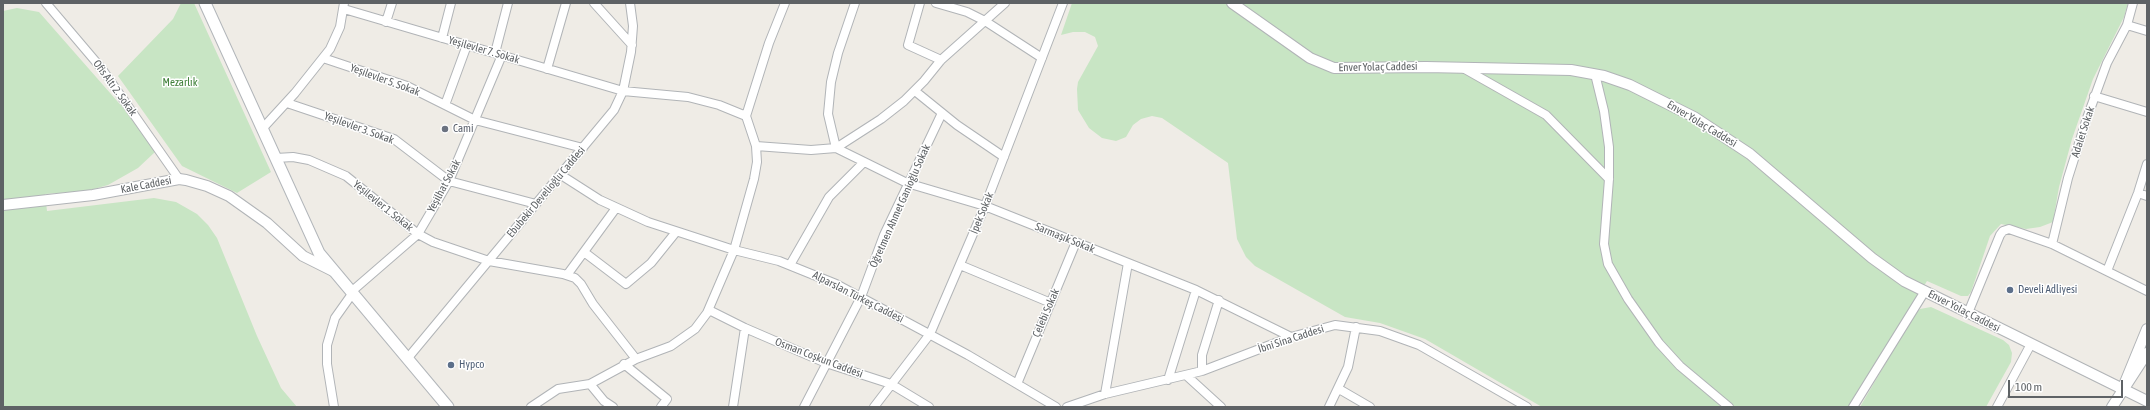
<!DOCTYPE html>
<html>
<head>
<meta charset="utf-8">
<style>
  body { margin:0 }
  #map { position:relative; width:2150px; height:410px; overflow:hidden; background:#efece6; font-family:"Asap Condensed",sans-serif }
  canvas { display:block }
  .frame { position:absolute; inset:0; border:4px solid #5e6265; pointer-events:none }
  .scale { position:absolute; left:2008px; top:380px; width:115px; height:18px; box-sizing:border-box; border:2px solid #5e6265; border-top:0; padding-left:5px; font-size:12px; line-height:14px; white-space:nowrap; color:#5e6265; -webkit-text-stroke:3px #fff; paint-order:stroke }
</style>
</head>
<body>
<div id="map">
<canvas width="2150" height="410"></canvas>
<div class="frame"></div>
<div class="scale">100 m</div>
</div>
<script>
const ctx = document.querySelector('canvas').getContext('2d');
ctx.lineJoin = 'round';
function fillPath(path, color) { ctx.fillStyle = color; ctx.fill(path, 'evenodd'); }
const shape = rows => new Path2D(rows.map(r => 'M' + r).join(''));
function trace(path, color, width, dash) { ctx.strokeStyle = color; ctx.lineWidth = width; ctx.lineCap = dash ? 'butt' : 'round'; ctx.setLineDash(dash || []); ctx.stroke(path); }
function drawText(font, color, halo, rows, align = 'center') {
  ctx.font = font + ' "Asap Condensed",sans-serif'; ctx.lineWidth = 3; ctx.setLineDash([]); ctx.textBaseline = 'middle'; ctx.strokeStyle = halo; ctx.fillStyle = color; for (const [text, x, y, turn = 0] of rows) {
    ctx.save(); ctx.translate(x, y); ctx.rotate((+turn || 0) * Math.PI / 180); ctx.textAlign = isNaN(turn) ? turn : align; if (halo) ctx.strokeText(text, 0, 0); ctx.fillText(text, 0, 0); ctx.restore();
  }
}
fillPath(shape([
  [181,3,194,3,271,172,237,193,182,166,118,76,173,19],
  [1072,3,2128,3,2124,17,2093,79,2072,139,2059,187,2053,222,2040,227,2026,229,2001,224,1990,236,1971,292,1968,296,1961,296,1927,281,1849,407,1542,407,1425,339,1380,323,1345,317,1255,266,1246,257,1237,239,1228,163,1162,118,1152,116,1141,119,1133,125,1126,137,1116,141,1102,138,1089,128,1078,110,1077,89,1078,82,1098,46,1095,37,1085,32,1073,32,1061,35],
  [17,8,39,12,125,110,155,152,138,168,108,185,87,191,45,194,47,211,154,198,176,202,197,214,208,225,217,238,257,336,281,388,297,407,3,407,3,11],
  [1931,307,2003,340,2009,345,2012,353,2011,362,1986,407,1860,407,1913,316,1920,309]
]), '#c8e5c4');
const minor = shape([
  [46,3,102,69,179,179],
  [594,3,632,45],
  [855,3,838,53,831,82,828,114,836,148,907,183,985,206,1196,290,1291,337],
  [920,3,908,45,941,60],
  [936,3,967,12,985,21,1042,58],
  [344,9,623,91,688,97,719,105,746,116],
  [386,22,392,3],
  [2127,25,2147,31],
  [442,38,451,3],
  [495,53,508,3],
  [323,58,407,86,475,120,583,148],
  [1463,68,1546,115,1609,179],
  [547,69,566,3],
  [1595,74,1604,111,1609,147,1609,179,1604,244,1608,264,1628,299,1659,343,1680,366,1729,407],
  [915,91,957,125,1004,157],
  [2094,96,2147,112],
  [287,103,394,139,449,181,536,204],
  [445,105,467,45],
  [262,129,295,93,330,49,340,27,344,3],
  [756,146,811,150,836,148,881,119,904,101,924,81,941,60,1005,3],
  [276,158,293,157,309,160,346,176,418,234,433,242,489,261,563,274,575,278,581,284,593,304,636,359],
  [561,175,600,200,648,222,734,250,779,261,836,284,968,355,1056,407],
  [2138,193,2147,196],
  [2052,244,2068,178,2087,118,2107,63,2127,25,2133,3],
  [584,252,626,284,651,263,676,232],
  [790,265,829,197,864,162],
  [960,265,1051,303],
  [2107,271,2138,193,2147,164],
  [567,275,616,208],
  [351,292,418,234,449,181,502,55],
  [709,310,745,328,826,363,891,384,929,407],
  [1968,313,2000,235,2003,231,2009,229,2052,244,2147,291],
  [407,359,614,110,623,91,631,52,633,26,630,3],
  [624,364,667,399,661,407],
  [1202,371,1202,355,1219,300],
  [1187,376,1221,407],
  [1168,380,1196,290],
  [590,384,604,401,613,407],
  [1017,384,1076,242],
  [1339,389,1370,407],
  [1105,394,1128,263],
  [334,407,327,364,327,345,335,318,352,294],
  [531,407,558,389,590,384,636,359,671,346,695,329,707,313,734,250,754,179,757,162,756,146,746,116,769,43,785,3],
  [733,407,745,328],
  [804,407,861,297,884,235,942,113],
  [874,407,930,334,985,206,1063,3],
  [1067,407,1105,394,1202,371,1291,337,1335,325,1380,331,1419,345,1527,407],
  [1329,407,1348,367,1356,327],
  [1853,407,1925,291],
  [1997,407,2031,344]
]);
const tertiary = shape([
  [1232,3,1310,58,1334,68,1426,67,1571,70,1604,76,1630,85,1694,117,1750,154,1872,258,1904,281,2147,401],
  [3,205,93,195,179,179,186,180,207,186,229,196,267,223,303,256,333,271],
  [2122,390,2147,329],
  [2112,407,2147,353]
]);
const secondary = shape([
  [205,3,319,253,448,407]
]);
trace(minor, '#b1b4b7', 10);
trace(tertiary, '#b1b4b7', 12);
trace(secondary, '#b2b6ba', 13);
trace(minor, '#fff', 8);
trace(tertiary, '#fff', 10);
trace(secondary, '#fff', 11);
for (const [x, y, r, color] of [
  [445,129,4,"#6b7280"],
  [2010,290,4,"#5c6f8a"],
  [451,365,4,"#5c6f8a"]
]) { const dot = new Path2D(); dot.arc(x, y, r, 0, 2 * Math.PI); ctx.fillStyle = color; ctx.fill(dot); trace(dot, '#fff', 1.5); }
drawText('11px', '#5e6265', '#fff', [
  ["Yeşilevler 7. Sokak",484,50,16],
  ["Enver Yolaç Caddesi",1378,67,-1],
  ["Yeşilevler 5. Sokak",385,80,20],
  ["Ofis Altı 2. Sokak",115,88,54],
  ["Enver Yolaç Caddesi",1702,124,31],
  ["Yeşilevler 3. Sokak",359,128,20],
  ["Adalet Sokak",2083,132,-72],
  ["Kale Caddesi",146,185,-11],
  ["Yeşilhat Sokak",444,186,-62],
  ["Ebubekir Develioğlu Caddesi",546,192,-50],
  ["Yeşilevler 1. Sokak",383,206,39],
  ["Öğretmen Ahmet Ganioğlu Sokak",900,206,-66],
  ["İpek Sokak",982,213,-68],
  ["Sarmaşık Sokak",1065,238,22],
  ["Alparslan Türkeş Caddesi",858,297,27],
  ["Enver Yolaç Caddesi",1964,311,27],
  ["Çelebi Sokak",1046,313,-67],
  ["İbni Sina Caddesi",1291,339,-18],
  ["Osman Coşkun Caddesi",819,358,21]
]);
drawText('11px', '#40803a', '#fff', [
  ["Mezarlık",180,83]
]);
drawText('11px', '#5b616d', '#fff', [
  ["Cami",453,129]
], 'left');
drawText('11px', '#4e5e75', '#fff', [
  ["Develi Adliyesi",2018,290],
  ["Hypco",459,365]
], 'left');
</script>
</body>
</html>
